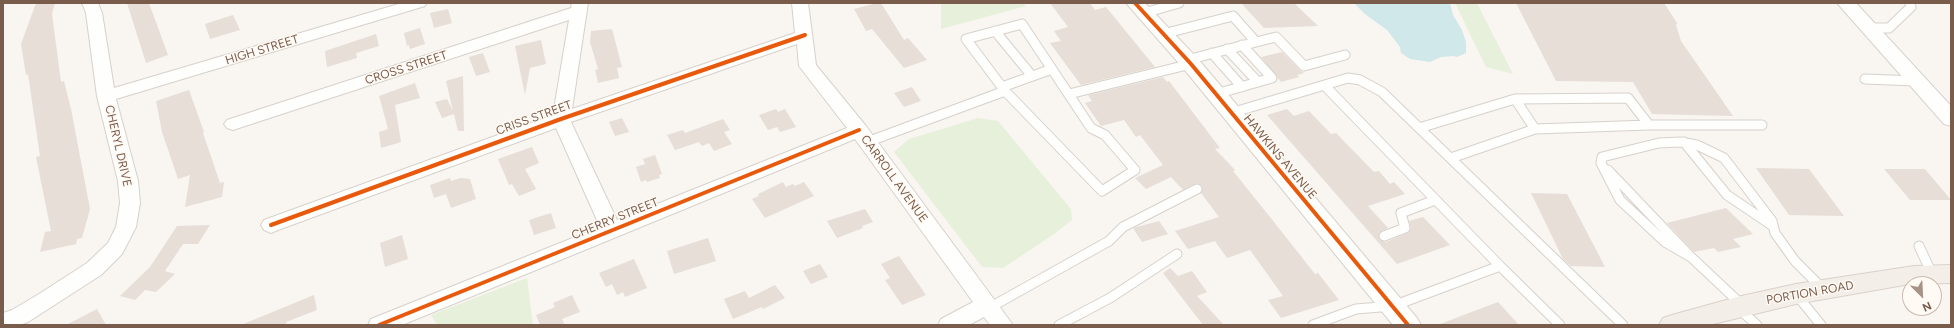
<!DOCTYPE html>
<html>
<head>
<meta charset="utf-8">
<style>
  body { margin:0 }
  #map { position:relative; width:1954px; height:328px; overflow:hidden; background:#f9f5f0; font-family:Figtree,sans-serif }
  canvas { display:block }
  .frame { position:absolute; inset:0; border:4px solid #7a5c4d; pointer-events:none }
  .north { position:absolute; left:1902px; top:276px; width:40px; height:40px; box-sizing:border-box; background:#fffaf3; border:1px solid #cabbb1; border-radius:50%; rotate:156deg; font-size:11px; font-weight:700; line-height:16px; text-align:center; color:#7a5c4d }
  .north::after { content:''; display:block; margin:auto; width:14px; height:18px; background:#a69286; clip-path:polygon(50% 0,100% 100%,50% 72%,0 100%) }
</style>
</head>
<body>
<div id="map">
<canvas width="1954" height="328"></canvas>
<div class="frame"></div>
<div class="north">N</div>
</div>
<script>
const ctx = document.querySelector('canvas').getContext('2d');
ctx.lineJoin = 'round';
function fillPath(path, color) { ctx.fillStyle = color; ctx.fill(path, 'evenodd'); }
const shape = rows => new Path2D(rows.map(r => 'M' + r).join(''));
function trace(path, color, width, dash) { ctx.strokeStyle = color; ctx.lineWidth = width; ctx.lineCap = dash ? 'butt' : 'round'; ctx.setLineDash(dash || []); ctx.stroke(path); }
function drawText(font, color, halo, rows, align = 'center') {
  ctx.font = font + ' Figtree,sans-serif'; ctx.lineWidth = 3; ctx.setLineDash([]); ctx.textBaseline = 'middle'; ctx.strokeStyle = halo; ctx.fillStyle = color; for (const [text, x, y, turn = 0] of rows) {
    ctx.save(); ctx.translate(x, y); ctx.rotate((+turn || 0) * Math.PI / 180); ctx.textAlign = isNaN(turn) ? turn : align; if (halo) ctx.strokeText(text, 0, 0); ctx.fillText(text, 0, 0); ctx.restore();
  }
}
fillPath(shape([
  [941,3,1023,3,1026,6,941,29],
  [1455,3,1477,3,1513,74,1486,67],
  [978,118,998,121,1071,209,1072,220,1054,234,1003,268,982,267,894,152,909,139],
  [527,278,533,325,437,325,431,315]
]), '#e7f0db');
fillPath(shape([
  [1354,3,1450,3,1453,15,1462,30,1466,42,1466,53,1457,57,1453,56,1441,57,1430,62,1410,59,1401,53,1400,47,1387,30,1366,15]
]), '#d0e8ea');
fillPath(shape([
  [36,3,55,3,52,14,61,82,64,81,71,109,90,209,82,238,77,239,76,244,40,252,45,232,51,231,36,157,40,156,28,74,26,75,21,44],
  [127,3,149,3,168,55,146,63],
  [877,3,881,3,904,40,908,38,927,60,904,68,872,29,866,31,854,9],
  [1050,3,1090,3,1095,10,1106,7,1155,67,1081,85,1050,43,1061,41,1054,31,1068,27],
  [1241,3,1294,3,1318,26,1264,28],
  [1516,3,1664,3,1677,23,1676,25,1681,41,1733,116,1652,114,1633,82,1556,81],
  [448,9,452,23,434,28,430,13],
  [233,15,240,30,210,39,205,24],
  [420,28,425,44,410,49,409,45,407,46,404,33],
  [612,29,622,67,617,68,619,78,598,83,595,70,598,69,590,42,591,31],
  [376,34,379,46,356,53,357,58,327,67,325,51],
  [541,40,546,64,530,68,525,95,515,46],
  [1282,52,1300,70,1304,73,1297,75,1299,77,1281,82,1261,57],
  [483,53,490,72,476,76,469,57],
  [463,76,464,131,458,131,454,114,442,118,435,102,447,99,453,111,446,81],
  [1163,77,1167,82,1169,81,1220,148,1215,149,1235,170,1233,171,1274,222,1315,274,1318,273,1339,300,1281,318,1268,300,1283,296,1250,250,1227,258,1215,241,1188,249,1175,231,1219,217,1201,193,1202,186,1197,183,1183,190,1171,177,1146,189,1135,178,1163,165,1140,135,1136,137,1124,120,1101,126,1085,103,1092,101,1088,95],
  [415,83,420,98,395,105,401,142,381,148,379,132,388,129,379,96],
  [912,87,921,101,904,107,894,93],
  [189,90,204,132,203,133,220,183,224,182,222,197,185,207,190,175,178,179,162,132,156,101],
  [776,109,778,112,785,109,796,127,780,132,777,127,768,130,759,115],
  [1287,109,1294,116,1309,111,1331,134,1336,133,1374,172,1379,171,1390,184,1394,182,1405,194,1368,206,1388,228,1379,233,1380,240,1386,242,1407,233,1411,229,1409,221,1423,217,1450,245,1397,264,1267,115],
  [622,118,629,132,615,136,609,122],
  [723,119,730,130,724,132,732,144,714,151,709,143,702,146,699,142,675,150,667,135,683,130,685,133],
  [532,147,539,163,525,169,536,189,519,196,512,184,509,185,498,159],
  [655,155,662,174,659,175,660,178,647,182,646,180,641,182,636,167,645,164,643,159],
  [1756,168,1809,169,1844,216,1789,215],
  [1884,169,1925,169,1951,200,1910,200],
  [450,178,451,181,461,178,470,179,476,199,451,208,446,194,434,198,430,185],
  [783,182,786,187,793,184,795,186,804,182,814,196,765,218,752,199,759,196,758,194],
  [1531,193,1567,194,1605,267,1571,266,1563,259],
  [1726,208,1753,234,1733,239,1741,247,1718,252,1714,248,1694,252,1667,223],
  [865,209,873,222,862,226,863,228,837,238,827,221],
  [551,213,556,228,534,235,529,220],
  [1159,221,1168,234,1142,242,1133,228],
  [210,225,198,244,183,244,165,271,175,274,156,292,145,290,135,300,120,296,150,267,177,226],
  [402,235,408,259,385,267,380,243],
  [708,238,716,261,674,274,667,251],
  [899,256,926,295,902,305,885,280,890,278,881,264],
  [634,259,647,288,625,297,623,292,617,295,612,284,606,287,599,273],
  [820,264,828,277,811,284,803,271],
  [1170,268,1178,276,1192,271,1207,292,1197,296,1224,325,1203,325,1163,273],
  [775,285,785,298,763,309,762,307,733,319,724,299,745,291,749,298],
  [314,295,317,310,286,322,287,325,241,325],
  [572,295,580,312,562,319,565,325,540,325,536,315,555,307,553,303],
  [1498,302,1519,325,1440,325,1440,324],
  [97,309,106,325,66,325]
]), '#e6ded7');
const lane = shape([
  [1144,13,1179,3],
  [1022,24,1091,128,1105,135,1135,170,1102,191,1005,91,966,39,1022,24],
  [1869,28,1889,28,1911,7,1910,3],
  [995,31,1032,76],
  [1163,34,1233,16,1256,42,1187,60],
  [1256,42,1276,37,1304,66,1345,55],
  [1227,49,1258,82],
  [1212,53,1242,87],
  [1865,79,1916,81],
  [1325,86,1500,266],
  [1002,87,1052,69],
  [1069,94,1191,64],
  [1216,94,1272,78,1242,45],
  [1231,113,1348,78,1360,80,1382,92,1623,325],
  [1419,128,1515,99],
  [1535,129,1515,99,1628,98,1649,125],
  [867,142,1005,91],
  [1684,142,1727,195,1773,226],
  [1451,158,1535,129,1649,125,1762,125],
  [1608,170,1691,257,1742,305],
  [1384,236,1405,228,1401,213,1435,200],
  [1919,246,1932,274],
  [1691,257,1665,242,1620,200,1601,163,1602,157,1659,143,1680,142,1697,145,1724,158,1772,221,1775,233,1795,261,1823,289],
  [1796,294,1821,325],
  [989,308,1109,241,1123,227,1197,189],
  [1738,308,1757,325],
  [1059,325,1110,298,1177,254],
  [1313,325,1356,309,1393,306,1500,266,1560,325]
]);
const street = shape([
  [82,3,98,3,102,13,114,88,402,3,427,3,425,6,116,99,138,181,140,203,136,227,122,254,101,275,28,322,20,325,3,325,3,313,12,310,39,294,87,263,108,243,116,227,120,203,118,181,97,96,86,13,82,3],
  [572,3,588,3,572,109,795,33,792,3,808,3,816,65,866,126,1013,325,990,325,984,317,969,325,938,325,941,319,973,302,855,139,402,325,368,325,371,319,600,227,556,128,278,230,271,233,264,230,261,225,264,220,553,115,569,20,239,128,233,130,227,128,224,124,227,120,571,8,572,3],
  [797,44,799,66,847,128,617,220,571,122,797,44]
]);
const secondary = shape([
  [1126,3,1145,3,1198,59,1417,318,1421,325,1393,325,1184,69,1126,3],
  [1837,3,1856,3,1951,106,1951,126,1944,124,1837,3]
]);
const primary = shape([
  [1951,265,1951,283,1910,284,1796,304,1709,325,1659,325,1663,318,1672,315,1737,297,1796,284,1914,266,1951,265]
]);
trace(lane, '#d7d1cb', 11);
trace(street, '#d7d1cb', 2);
trace(secondary, '#d9d2cb', 2);
trace(primary, '#dad1cc', 2);
trace(lane, '#fefefd', 9);
fillPath(street, '#fefefd');
fillPath(secondary, '#fefefd');
fillPath(primary, '#f3eee8');
trace(shape([
  [1135,3,1191,64,1408,325],
  [271,225,561,119,805,35],
  [379,325,859,130]
]), '#e8590c', 4);
drawText('12px', '#7a5c4d', '#fffaf3', [
  ["HIGH STREET",262,50,-17],
  ["CROSS STREET",406,68,-18],
  ["CRISS STREET",534,118,-20],
  ["CHERYL DRIVE",118,146,77],
  ["HAWKINS AVENUE",1280,157,50],
  ["CARROLL AVENUE",894,179,54],
  ["CHERRY STREET",615,219,-22],
  ["PORTION ROAD",1810,293,-10]
]);
</script>
</body>
</html>
